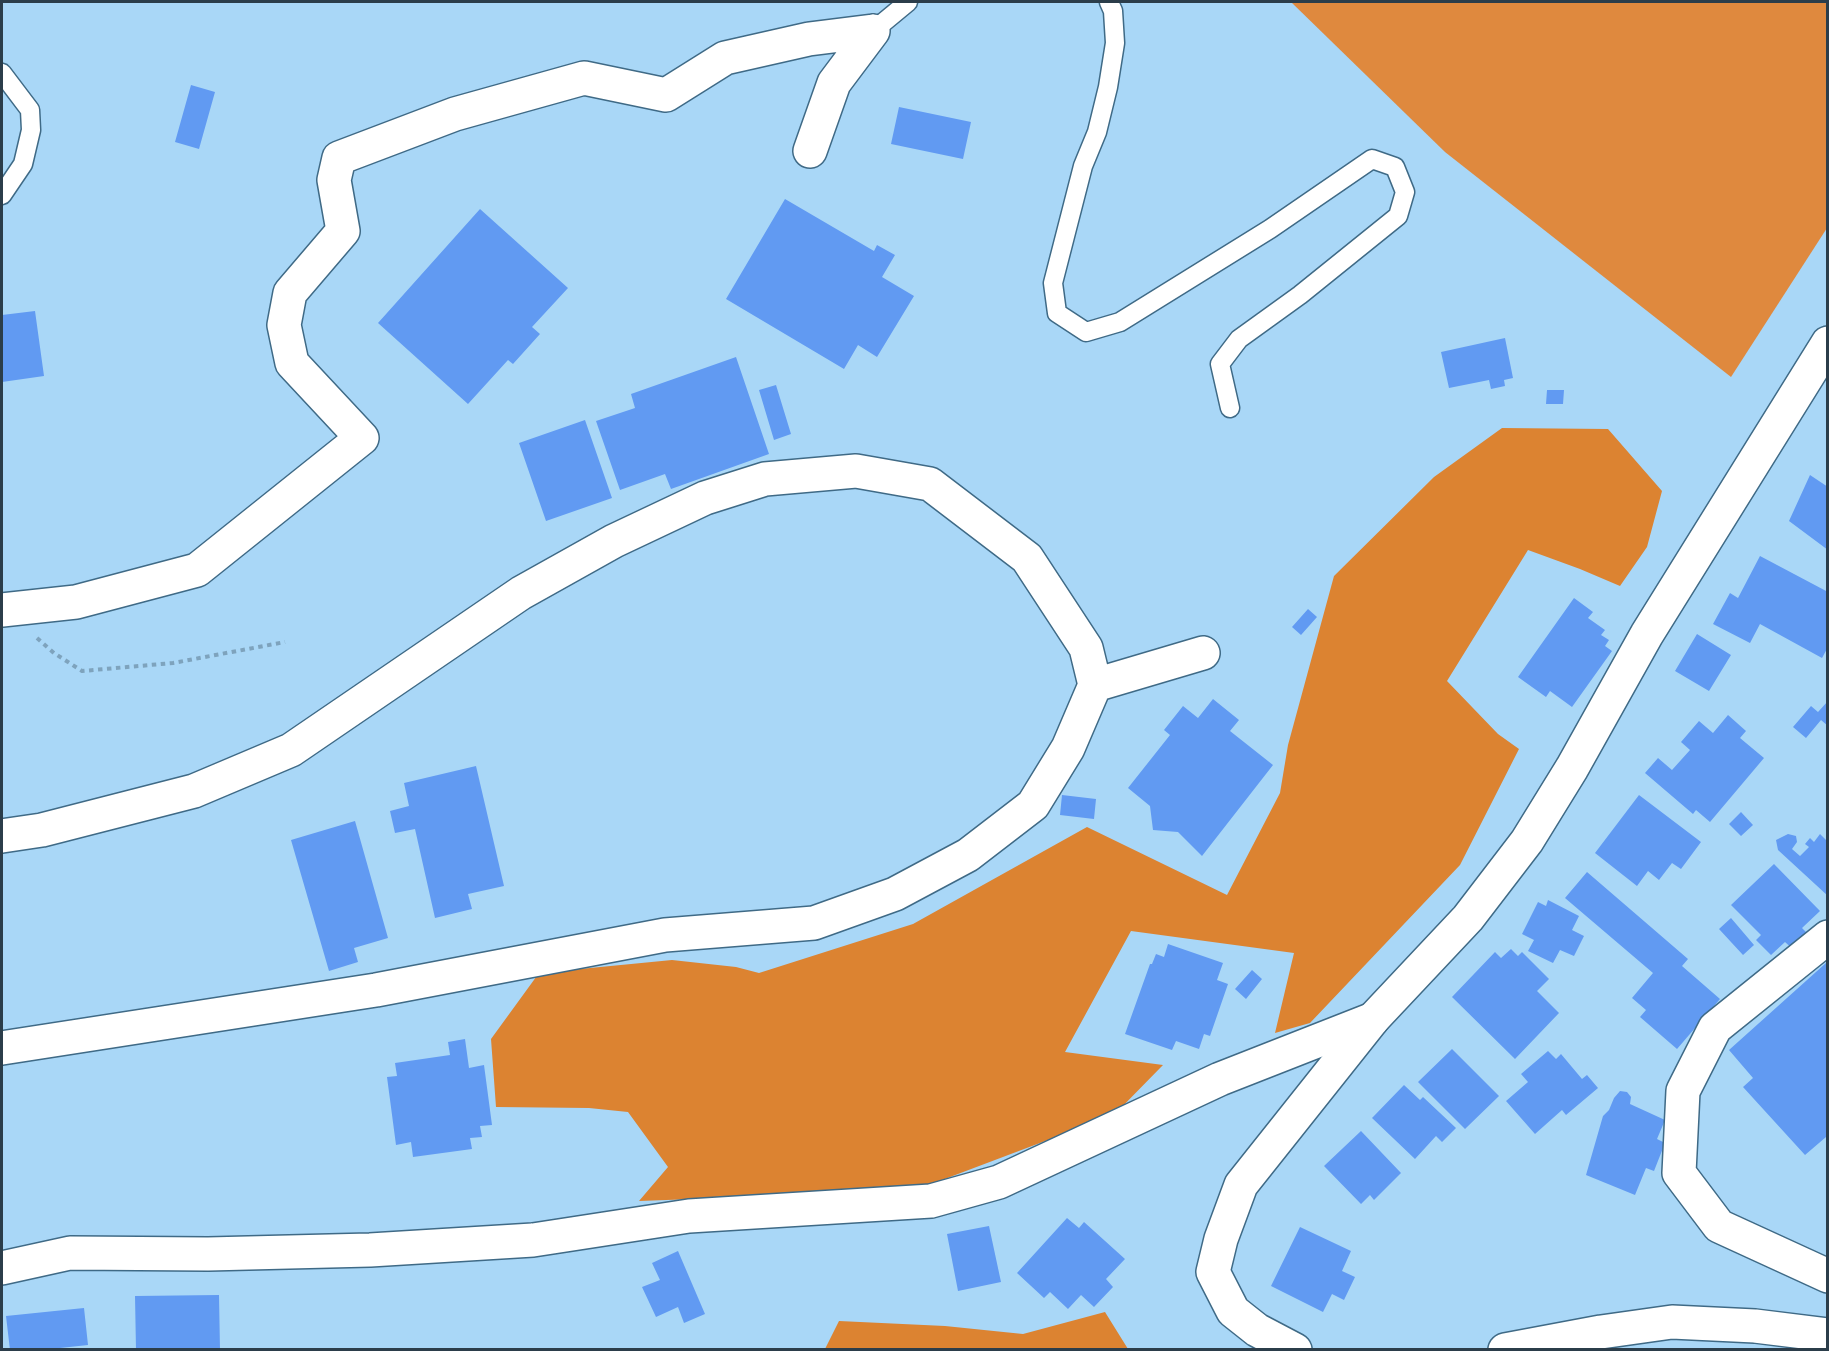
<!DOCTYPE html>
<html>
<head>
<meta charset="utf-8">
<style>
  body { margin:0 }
  #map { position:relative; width:1829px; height:1351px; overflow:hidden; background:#a9d7f7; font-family:Cabin,sans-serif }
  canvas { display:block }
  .frame { position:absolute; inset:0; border:3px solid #2b3d4a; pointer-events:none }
</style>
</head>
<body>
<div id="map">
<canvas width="1829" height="1351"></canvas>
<div class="frame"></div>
</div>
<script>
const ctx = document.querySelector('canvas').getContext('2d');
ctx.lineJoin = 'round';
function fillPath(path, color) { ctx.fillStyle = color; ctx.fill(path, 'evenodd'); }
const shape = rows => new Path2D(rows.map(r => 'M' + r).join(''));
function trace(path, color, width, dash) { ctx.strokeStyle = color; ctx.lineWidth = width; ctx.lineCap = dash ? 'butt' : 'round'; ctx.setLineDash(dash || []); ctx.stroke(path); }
fillPath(shape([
  [1291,2,1827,2,1827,228,1731,377,1445,152]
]), '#df893e');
fillPath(shape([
  [1502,428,1608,429,1662,491,1647,547,1620,586,1580,569,1528,550,1447,681,1498,734,1519,749,1460,865,1310,1023,1275,1033,1294,953,1131,931,1065,1052,1163,1065,1114,1115,913,1191,639,1201,668,1167,628,1112,589,1108,496,1107,491,1039,539,973,672,960,736,967,759,973,913,924,1087,827,1227,895,1280,793,1288,745,1334,576,1434,477],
  [1105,1312,1128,1349,825,1349,839,1321,945,1326,1023,1334]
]), '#dc8331');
fillPath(shape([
  [191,85,215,92,199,149,175,142],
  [899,107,971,122,963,159,891,144],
  [785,199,874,251,877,245,895,255,882,277,914,296,877,357,858,345,844,369,726,299],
  [480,209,568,288,532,327,540,334,513,364,508,360,468,404,378,323],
  [35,311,44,376,2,382,2,315],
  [1505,338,1513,378,1504,380,1505,386,1491,389,1489,380,1449,388,1441,352],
  [736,357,769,454,671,489,665,474,620,490,596,421,635,408,631,394],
  [776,385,791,434,774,440,759,390],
  [1547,390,1564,390,1563,404,1546,404],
  [585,420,612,498,546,521,519,443],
  [1810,475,1828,487,1828,550,1789,521],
  [1760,556,1828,592,1828,647,1822,658,1760,624,1750,643,1713,624,1730,593,1738,598],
  [1574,598,1593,612,1588,618,1605,630,1601,635,1609,640,1605,646,1612,651,1572,707,1550,691,1546,697,1518,677],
  [1308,609,1317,617,1301,635,1292,627],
  [1697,634,1731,655,1709,691,1675,671],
  [1213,699,1239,720,1230,731,1273,765,1202,856,1178,832,1153,830,1150,806,1128,788,1170,735,1164,730,1183,706,1198,718],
  [1828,701,1828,726,1821,720,1806,738,1793,727,1811,706,1818,712],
  [1728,715,1746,731,1740,738,1764,758,1710,822,1696,810,1693,814,1645,773,1658,758,1672,770,1690,750,1681,742,1699,721,1713,733],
  [476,766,504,886,468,894,472,909,435,918,415,829,395,833,390,811,409,806,404,783],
  [1062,795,1096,799,1094,819,1060,815],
  [1639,795,1701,842,1681,869,1672,863,1659,880,1648,871,1637,886,1595,853],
  [1741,812,1753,825,1741,836,1729,824],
  [355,821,388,938,354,948,358,962,329,971,291,840],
  [1788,834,1796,836,1797,842,1792,849,1800,856,1809,847,1805,844,1810,838,1814,842,1820,834,1828,842,1828,896,1778,850,1776,840],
  [1774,864,1820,911,1802,928,1811,937,1796,952,1785,942,1771,955,1756,940,1761,935,1731,905],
  [1587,872,1688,959,1682,966,1720,999,1677,1049,1640,1017,1646,1010,1632,998,1653,973,1565,898],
  [1548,900,1579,916,1572,930,1584,936,1574,956,1560,950,1553,963,1528,951,1534,940,1522,934,1538,902,1546,906],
  [1731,918,1754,945,1743,955,1719,929],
  [1168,944,1223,963,1217,980,1228,984,1210,1036,1204,1034,1199,1049,1176,1041,1172,1050,1125,1034,1150,964,1152,964,1156,954,1164,957],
  [1511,949,1518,956,1522,952,1549,979,1537,991,1559,1013,1515,1059,1452,997,1495,952,1501,958],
  [1826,963,1828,1139,1826,1137,1805,1155,1743,1087,1753,1078,1729,1050],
  [1252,970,1262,979,1246,999,1235,989],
  [465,1039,469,1068,484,1065,492,1125,480,1126,482,1137,470,1138,472,1149,413,1157,411,1142,396,1145,387,1077,397,1076,395,1063,450,1055,448,1042],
  [1452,1049,1499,1096,1465,1129,1418,1082],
  [1548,1051,1556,1059,1561,1054,1582,1079,1587,1075,1598,1088,1566,1115,1562,1110,1535,1134,1506,1101,1528,1082,1521,1074],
  [1404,1085,1420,1100,1423,1097,1456,1128,1442,1142,1436,1136,1415,1159,1372,1118],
  [1620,1091,1627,1092,1631,1097,1630,1104,1665,1120,1657,1139,1665,1143,1654,1171,1646,1168,1635,1195,1586,1175,1603,1116,1609,1110,1614,1098],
  [1361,1131,1401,1173,1374,1200,1370,1195,1361,1204,1324,1166],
  [1067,1218,1079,1228,1084,1222,1125,1259,1106,1279,1113,1287,1094,1307,1081,1295,1068,1309,1050,1292,1044,1298,1017,1273],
  [989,1226,1001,1282,958,1291,947,1234],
  [1300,1227,1351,1251,1342,1271,1355,1277,1344,1300,1332,1294,1323,1312,1271,1286],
  [678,1251,705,1314,684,1323,678,1307,656,1317,642,1287,660,1280,652,1263],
  [219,1295,220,1350,136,1350,135,1296],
  [84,1308,88,1345,60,1348,60,1350,10,1350,6,1316]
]), '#619af2');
const lane = shape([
  [1109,2,1113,11,1115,43,1108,87,1097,132,1083,166,1053,283,1057,313,1086,332,1120,322,1270,229,1372,159,1395,167,1405,192,1398,216,1300,295,1239,339,1220,364,1230,408],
  [873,31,908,2],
  [2,73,30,110,31,130,23,164,2,195]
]);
const street = shape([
  [810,151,834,83,873,31],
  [2,610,76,602,197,570,362,438,292,363,284,325,290,293,343,231,334,180,339,158,455,114,584,78,666,95,725,58,809,39,873,31],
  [1095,685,1203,653],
  [2,836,42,830,194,791,291,750,521,593,614,541,705,498,765,479,856,471,930,484,1027,558,1086,648,1095,685,1068,748,1033,805,968,855,895,894,814,923,665,935,376,990,2,1048],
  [1828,937,1715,1028,1683,1091,1679,1173,1719,1226,1828,1276],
  [2,1268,70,1253,208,1254,370,1250,533,1240,689,1216,931,1201,999,1182,1220,1079,1373,1019]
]);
const secondary = shape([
  [1295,1350,1257,1330,1233,1311,1213,1272,1221,1239,1241,1185,1373,1019,1468,918,1527,841,1572,768,1647,634,1828,343],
  [1505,1350,1601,1332,1672,1322,1755,1326,1828,1335]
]);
trace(lane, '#3f6a86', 21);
trace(street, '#3f6a86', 36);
trace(secondary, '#3f6a86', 36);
trace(shape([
  [37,638,54,653,82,671,173,663,285,642]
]), '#7ea3bd', 4, [4.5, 4.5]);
trace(lane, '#fff', 18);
trace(street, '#fff', 33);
trace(secondary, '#fff', 33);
</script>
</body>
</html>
